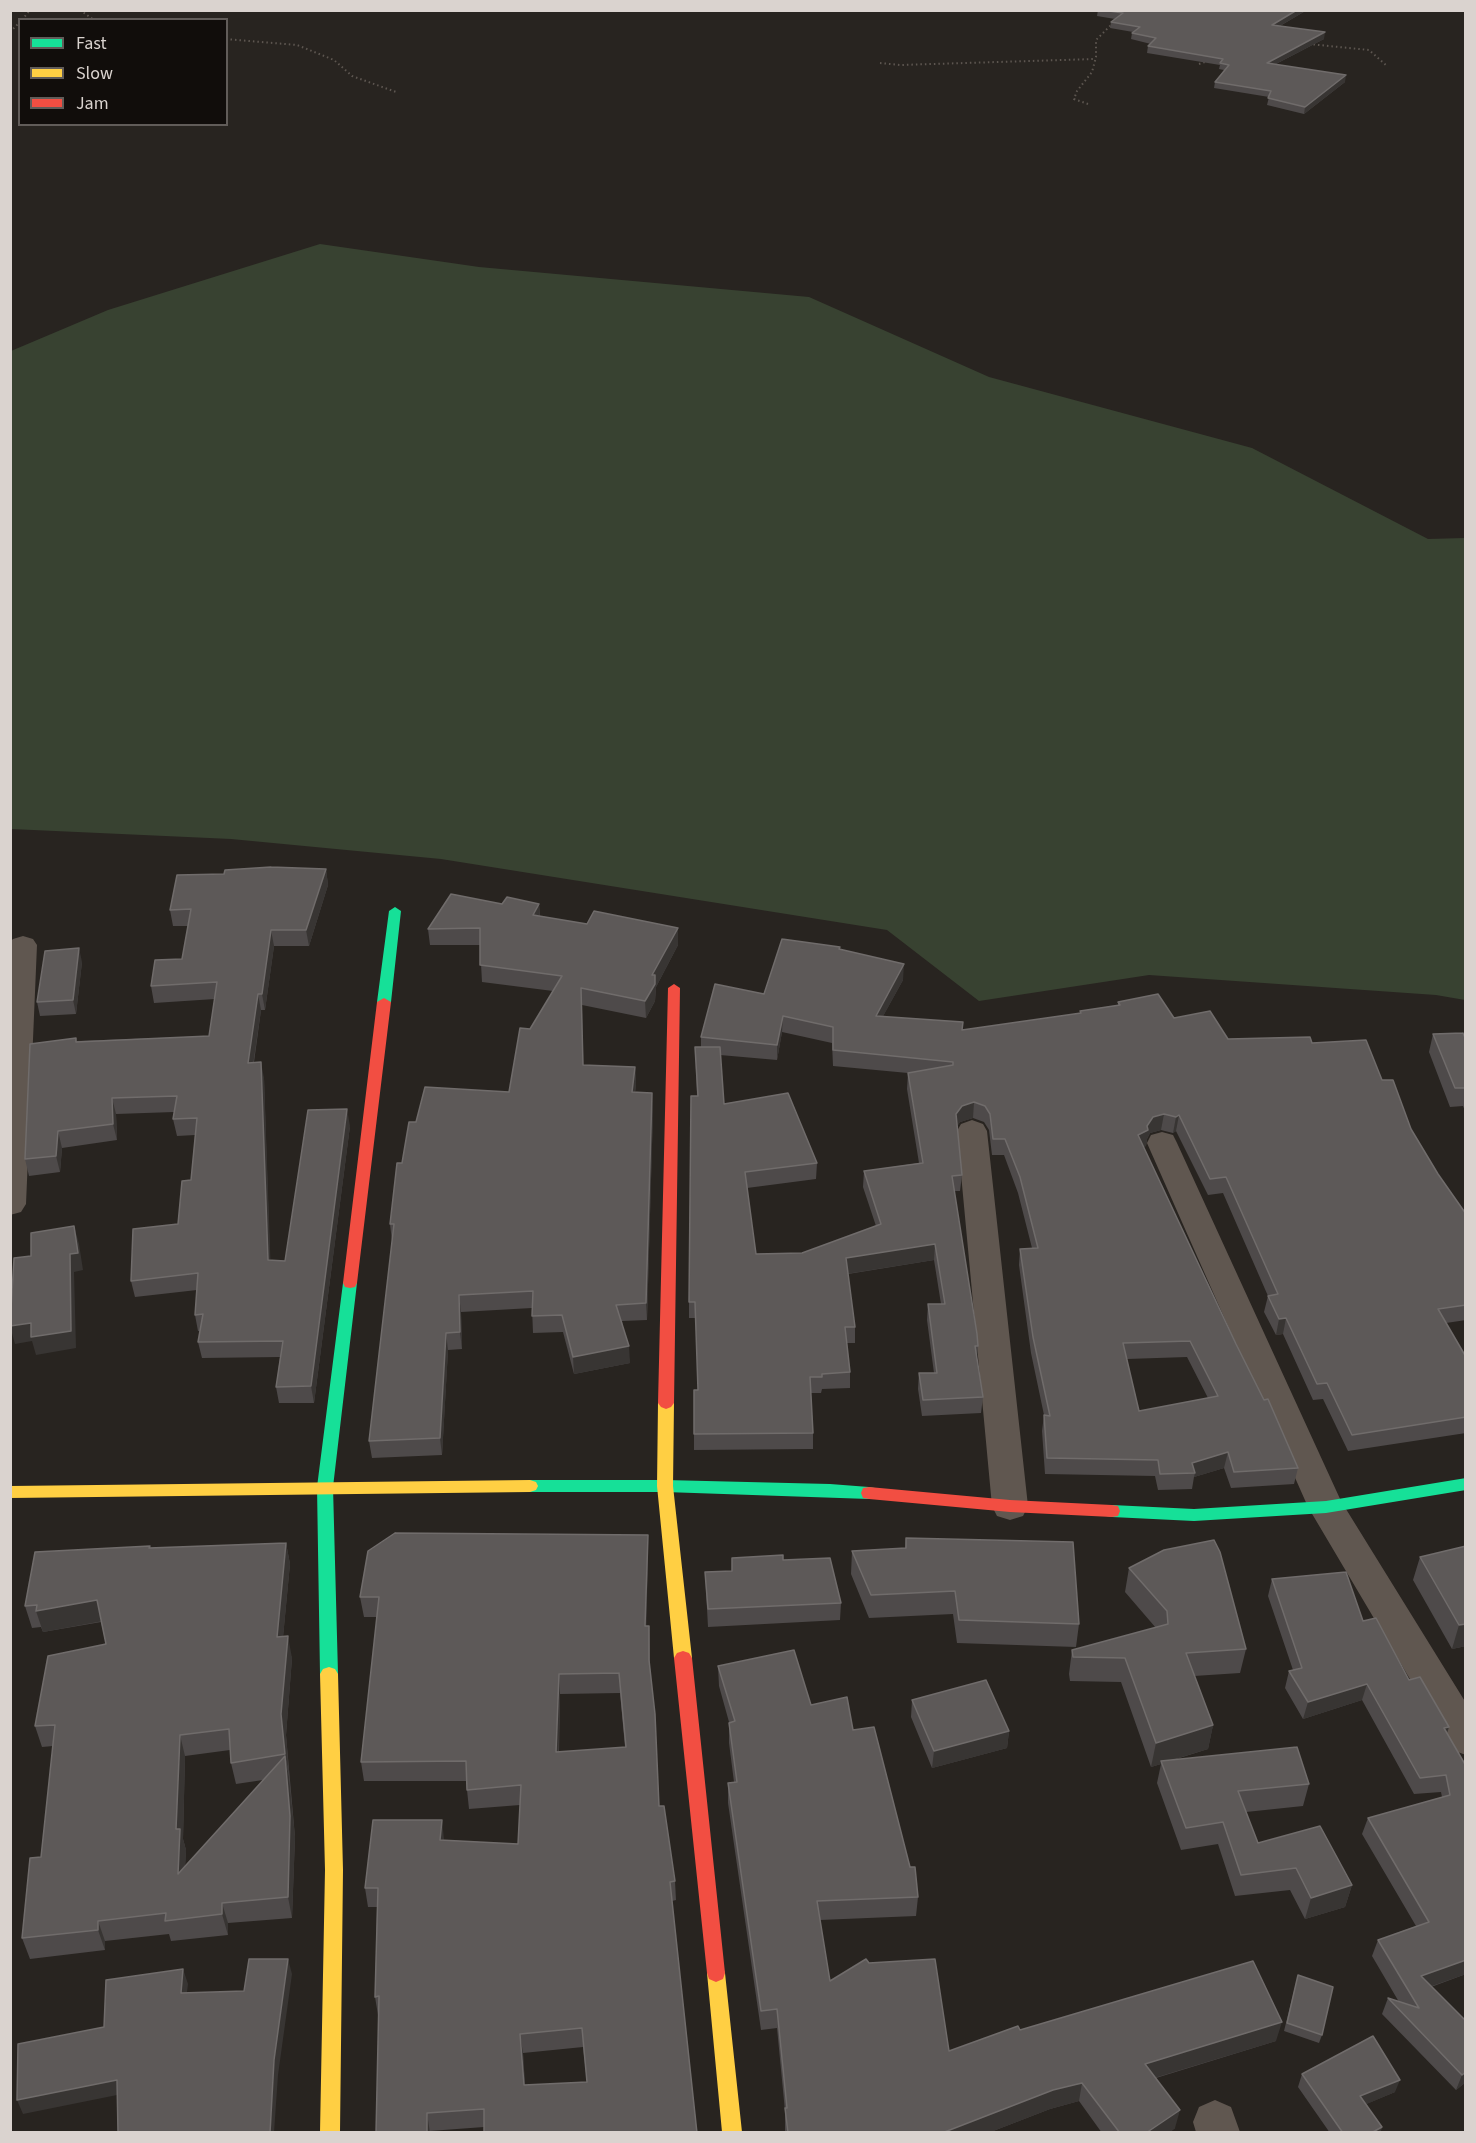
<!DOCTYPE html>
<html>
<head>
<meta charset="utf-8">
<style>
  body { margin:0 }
  #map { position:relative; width:1476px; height:2143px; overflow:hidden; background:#282420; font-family:"Source Sans 3",sans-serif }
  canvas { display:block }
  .frame { position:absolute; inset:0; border:12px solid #dad3cf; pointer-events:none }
  .legend { position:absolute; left:18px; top:18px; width:210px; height:108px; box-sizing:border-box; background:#110d0b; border:2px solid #615c59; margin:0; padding:8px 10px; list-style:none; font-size:18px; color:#dad3cf }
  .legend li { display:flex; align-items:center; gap:12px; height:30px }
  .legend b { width:30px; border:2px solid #615c59 }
</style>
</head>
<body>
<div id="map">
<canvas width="1476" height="2143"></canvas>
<div class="frame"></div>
<ul class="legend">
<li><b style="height:8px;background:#16e098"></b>Fast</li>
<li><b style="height:8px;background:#ffcf43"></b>Slow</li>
<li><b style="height:8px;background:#f24e42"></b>Jam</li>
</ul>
</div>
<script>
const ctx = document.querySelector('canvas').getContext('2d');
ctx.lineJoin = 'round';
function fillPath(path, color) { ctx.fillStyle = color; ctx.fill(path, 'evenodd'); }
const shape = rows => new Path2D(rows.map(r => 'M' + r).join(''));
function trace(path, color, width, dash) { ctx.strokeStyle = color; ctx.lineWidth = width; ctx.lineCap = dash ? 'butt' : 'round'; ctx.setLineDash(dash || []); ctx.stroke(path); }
fillPath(shape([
  [320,244,479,267,809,297,989,377,1252,448,1428,539,1465,538,1465,1000,1436,995,1149,975,979,1001,887,930,441,859,231,839,11,829,11,351,108,310]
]), '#384231');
trace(shape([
  [80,10,94,20],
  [913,10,927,10],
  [22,20,30,10],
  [10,32,20,22],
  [226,39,297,45,334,60,352,76,396,92],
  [1309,44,1369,50,1387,66],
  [880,63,900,65,1095,59],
  [1199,64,1208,61],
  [1088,104,1074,99,1077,91,1092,72,1096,57,1096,40,1115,21]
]), '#5d5650', 2, [1.5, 3]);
fillPath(shape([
  [23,936,33,939,37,945,26,1204,21,1212,10,1215,10,942,13,939,23,936],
  [972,1120,983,1124,987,1131,1028,1506,1023,1516,1010,1520,997,1516,992,1506,957,1131,961,1124,972,1120],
  [1162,1132,1173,1135,1177,1143,1341,1501,1466,1703,1466,1755,1452,1750,1308,1507,1147,1143,1151,1135,1162,1132],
  [1215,2100,1231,2107,1240,2132,1196,2132,1193,2122,1199,2107,1215,2100]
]), '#605750');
fillPath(shape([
  [395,907,401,911,391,1002,384,1006,377,1002,389,911,395,907],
  [350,1278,355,1279,357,1283,333,1487,338,1674,335,1679,329,1681,323,1679,320,1674,317,1487,343,1283,345,1279,350,1278],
  [1466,1478,1466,1490,1326,1513,1194,1521,1112,1517,1106,1516,1104,1511,1106,1506,1112,1505,1194,1509,1326,1501,1466,1478],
  [530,1480,665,1480,830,1484,869,1487,875,1488,877,1493,875,1498,869,1499,665,1492,530,1492,524,1490,522,1486,524,1482,530,1480]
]), '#16e098');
fillPath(shape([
  [666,1397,671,1399,674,1403,673,1486,692,1658,689,1663,683,1665,677,1663,674,1658,657,1486,658,1403,661,1399,666,1397],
  [530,1480,536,1482,538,1486,536,1490,530,1492,10,1498,10,1486,530,1480],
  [329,1667,335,1669,338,1674,343,1870,340,2132,320,2132,325,1870,320,1674,323,1669,329,1667],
  [716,1964,723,1967,725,1973,742,2132,722,2132,707,1973,709,1967,716,1964]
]), '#ffcf43');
fillPath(shape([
  [674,984,680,988,674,1403,671,1407,666,1409,661,1407,658,1403,668,988,674,984],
  [384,998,391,1002,357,1283,355,1287,350,1288,345,1287,343,1283,377,1002,384,998],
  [869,1487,1010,1500,1112,1505,1118,1506,1120,1511,1118,1516,1112,1517,1010,1512,869,1499,863,1498,861,1493,863,1488,869,1487],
  [683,1651,689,1653,692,1658,725,1973,723,1979,716,1982,709,1979,707,1973,674,1658,677,1653,683,1651]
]), '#f24e42');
fillPath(shape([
  [1098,10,1307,10,1280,26,1324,39,1276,64,1345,82,1304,114,1267,105,1269,97,1214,88,1215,82,1224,70,1219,69,1220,65,1147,53,1148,46,1151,44,1131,39,1132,33,1133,32,1110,28,1111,22,1115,19,1097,16],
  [326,869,328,885,309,946,274,946,265,1010,261,1010,254,1062,264,1078,270,1260,285,1261,350,1126,314,1403,279,1403,276,1387,280,1357,202,1358,198,1342,200,1331,198,1331,195,1315,197,1290,135,1297,131,1281,178,1224,191,1180,195,1135,177,1136,173,1119,174,1112,116,1114,117,1140,62,1148,60,1172,29,1176,25,1159,77,1041,209,1036,215,999,154,1003,151,986,182,959,188,926,173,926,170,910,224,874],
  [502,904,539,904,540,916,587,924,678,928,678,945,656,987,655,1001,646,1018,582,1005,583,1065,635,1067,636,1084,635,1093,653,1110,647,1320,622,1321,630,1363,574,1374,563,1332,533,1333,532,1308,461,1312,462,1349,448,1350,442,1455,372,1458,369,1441,392,1241,390,1224,402,1163,416,1122,509,1092,530,1029,553,991,482,982,480,945,430,945,428,929],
  [840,949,903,980,883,1016,962,1030,1080,1014,1080,1011,1118,1005,1118,1002,1174,1018,1228,1039,1312,1043,1382,1080,1438,1174,1466,1214,1466,1320,1446,1323,1466,1357,1466,1433,1348,1451,1323,1399,1313,1400,1283,1334,1276,1335,1264,1312,1268,1296,1223,1193,1208,1195,1176,1131,1173,1133,1161,1130,1150,1133,1147,1139,1146,1146,1143,1147,1236,1344,1298,1468,1294,1484,1231,1488,1224,1468,1194,1477,1192,1489,1158,1490,1155,1476,1045,1474,1042,1431,1044,1415,1031,1353,1019,1265,1020,1249,1032,1248,1018,1193,1004,1155,992,1155,989,1130,984,1122,973,1118,960,1122,957,1126,962,1175,960,1191,954,1191,978,1346,977,1358,983,1397,981,1413,922,1416,918,1389,919,1373,934,1373,927,1320,928,1304,941,1304,934,1260,848,1274,855,1327,855,1343,847,1343,850,1372,850,1388,822,1389,821,1393,811,1393,813,1433,813,1449,694,1450,694,1390,698,1390,696,1318,689,1318,689,1302,697,1096,695,1047,701,1047,701,1037,764,994],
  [782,1032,832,1043,833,1066,908,1073,907,1089,919,1163,864,1171,863,1187,876,1226,802,1253,756,1254,747,1188,816,1179,817,1163,724,1104,720,1055,777,1060],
  [1187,1357,1208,1398,1139,1411,1127,1359],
  [82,962,76,1014,40,1016,37,1002],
  [1433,1034,1466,1040,1466,1113,1463,1106,1450,1107,1429,1052],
  [906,1538,1079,1624,1076,1647,957,1643,953,1614,869,1618,851,1574,852,1551,905,1548],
  [286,1543,290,1564,283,1637,292,1658,286,1735,295,1837,292,1918,228,1923,228,1935,171,1941,169,1934,105,1941,105,1950,30,1959,22,1938,41,1857,53,1746,42,1747,35,1726,106,1644,101,1622,43,1632,41,1627,32,1628,25,1606,150,1548],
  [230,1750,231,1763,236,1784,263,1780,185,1866,186,1850,183,1839,185,1756],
  [1466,1546,1466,1646,1452,1649,1413,1580,1420,1557],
  [648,1555,646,1626,649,1626,650,1667,659,1806,675,1881,676,1900,672,1901,697,2133,484,2127,430,2131,430,2133,376,2133,379,2015,378,2015,375,1997,377,1907,368,1907,365,1888,444,1840,518,1844,520,1805,469,1809,467,1790,466,1781,364,1781,361,1762,377,1617,364,1617,360,1597],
  [620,1693,625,1747,559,1752,560,1694],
  [583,2047,587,2082,525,2085,523,2053],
  [732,1558,783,1560,841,1603,840,1620,708,1627,705,1572,732,1571],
  [1129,1568,1246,1649,1240,1673,1194,1676,1213,1725,1208,1749,1173,1760,1309,1784,1303,1806,1246,1812,1258,1843,1352,1885,1345,1907,1305,1919,1290,1890,1235,1896,1218,1844,1181,1850,1157,1783,1161,1764,1151,1767,1121,1682,1070,1681,1069,1674,1072,1650,1156,1628,1125,1592],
  [1272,1579,1363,1621,1409,1680,1447,1734,1466,1766,1466,1974,1431,1987,1466,2082,1456,2090,1382,2014,1388,1998,1399,2002,1372,1956,1378,1940,1416,1926,1362,1834,1368,1818,1442,1797,1441,1792,1414,1794,1362,1700,1303,1719,1285,1688,1289,1671,1293,1670,1268,1596],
  [718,1666,811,1705,853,1730,910,1867,918,1897,916,1916,820,1920,830,1981,869,1963,949,2051,1020,2030,1276,2041,1156,2078,1175,2128,1169,2133,1102,2133,1079,2101,1050,2109,988,2133,785,2133,785,2111,777,2028,761,2030,728,1803,728,1783,734,1782,729,1743,729,1722,719,1686],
  [912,1700,1009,1731,1007,1748,932,1768,911,1717],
  [1298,1975,1322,2035,1319,2043,1284,2031],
  [1302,2074,1395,2092,1366,2104,1382,2127,1380,2133,1330,2133,1298,2087]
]), '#4e4a4a');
fillPath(shape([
  [1297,10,1307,10,1271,31,1272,25],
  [1325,32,1324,39,1266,69,1267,63],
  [1346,75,1345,82,1304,114,1305,107],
  [326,869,328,885,309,946,306,930],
  [539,904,540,921,533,915],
  [678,928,678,945,656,987,655,1001,646,1018,645,1001,652,975],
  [271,930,274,946,265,1010,262,994],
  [79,948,82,962,76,1014,73,1000],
  [904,964,903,980,875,1031,876,1016],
  [258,994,261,1010,251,1079,248,1063],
  [783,1016,782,1032,777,1060,777,1045],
  [261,1062,264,1078,271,1276,268,1260],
  [635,1067,636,1084,633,1109,632,1092],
  [652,1093,653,1110,647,1320,646,1303],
  [112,1098,116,1114,117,1140,113,1124],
  [974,1102,973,1118,960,1122,955,1130,956,1114,962,1106],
  [347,1109,350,1126,314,1403,311,1386],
  [1164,1114,1161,1130,1150,1133,1147,1139,1146,1146,1135,1151,1138,1135,1147,1126,1153,1117],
  [1179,1115,1176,1131,1173,1133,1176,1117],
  [58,1131,62,1148,60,1172,56,1156],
  [74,1226,79,1244,83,1270,74,1272,76,1348,36,1355,32,1341,15,1344,10,1326,31,1323,70,1254],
  [935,1244,934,1260,846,1274,846,1258],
  [459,1295,461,1312,462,1349,460,1332],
  [1286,1318,1283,1334,1276,1335,1279,1319],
  [446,1333,448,1350,442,1455,440,1438],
  [629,1346,630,1363,574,1374,573,1357],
  [1228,1452,1224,1468,1194,1477,1195,1473,1192,1463],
  [648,1535,648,1555,646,1646,645,1626],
  [286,1543,290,1564,281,1658,277,1637],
  [97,1600,103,1621,43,1632,36,1611],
  [1466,1624,1466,1646,1452,1649,1459,1625],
  [288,1636,292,1658,286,1735,289,1775,285,1754,281,1714],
  [559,1674,560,1694,558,1772,556,1752],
  [1367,1684,1362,1700,1303,1719,1308,1702],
  [1213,1725,1208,1749,1162,1763,1161,1761,1161,1764,1151,1767,1156,1743],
  [1449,1727,1444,1743,1444,1728],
  [1009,1731,1007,1748,932,1768,934,1751],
  [180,1735,185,1756,183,1839,186,1850,184,1894,178,1874,176,1829],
  [285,1756,289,1777,295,1837,292,1918,288,1897],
  [442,1820,444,1839,443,1859,440,1840],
  [1352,1885,1345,1907,1305,1919,1311,1898],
  [222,1903,228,1923,228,1935,222,1914],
  [98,1921,105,1941,105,1950,98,1930],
  [288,1959,292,1974,278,2075,274,2133,270,2133,274,2060],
  [1466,1960,1466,1974,1415,1992,1421,1976],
  [183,1969,188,1984,185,2008,181,1993],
  [1282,2022,1276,2041,1141,2082,1145,2064],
  [520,2034,523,2053,526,2103,524,2085],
  [1466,2072,1466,2082,1456,2090,1462,2075],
  [117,2080,122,2094,23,2114,17,2100],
  [1400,2080,1395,2092,1355,2109,1360,2096],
  [1082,2083,1079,2101,1050,2109,988,2133,942,2133,1053,2090],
  [1180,2110,1175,2128,1169,2133,1146,2133],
  [427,2113,430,2133,427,2133],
  [1382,2127,1380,2133,1371,2133]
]), '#383533');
const building = shape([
  [1102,10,1297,10,1272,25,1325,32,1267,63,1346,75,1305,107,1268,98,1271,91,1215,82,1229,65,1220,63,1223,59,1148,46,1156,38,1132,33,1140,27,1111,22,1123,13,1102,10],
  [271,867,326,869,306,930,271,930,262,994,258,994,248,1063,261,1062,268,1260,285,1261,308,1110,347,1109,311,1386,276,1387,283,1341,198,1342,203,1314,195,1315,198,1273,131,1281,133,1229,178,1224,182,1181,191,1180,197,1118,173,1119,177,1096,112,1098,113,1124,58,1131,56,1156,25,1159,30,1044,76,1038,76,1042,209,1036,217,982,151,986,155,960,182,959,191,909,170,910,177,875,224,874,225,870,271,867],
  [451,894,502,904,507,897,539,904,533,915,587,924,594,911,678,928,652,975,655,975,655,984,645,1001,581,988,583,1065,635,1067,632,1092,652,1093,646,1303,616,1305,629,1346,573,1357,562,1315,532,1316,533,1291,459,1295,460,1332,446,1333,440,1438,369,1441,394,1224,390,1224,397,1163,402,1163,409,1122,416,1122,425,1087,509,1092,520,1028,530,1029,562,976,480,965,480,928,428,929,451,894],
  [782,939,840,947,839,949,904,964,876,1016,963,1022,962,1030,1081,1013,1080,1011,1120,1005,1118,1002,1158,994,1174,1018,1210,1011,1228,1039,1310,1037,1312,1043,1366,1040,1382,1080,1393,1080,1411,1129,1438,1174,1466,1214,1466,1305,1438,1309,1466,1357,1466,1417,1352,1435,1327,1383,1317,1384,1286,1318,1279,1319,1268,1296,1278,1294,1226,1177,1210,1179,1179,1115,1176,1117,1164,1114,1153,1117,1147,1126,1148,1130,1138,1135,1236,1344,1264,1400,1268,1399,1298,1468,1234,1472,1228,1452,1192,1463,1195,1473,1160,1474,1158,1460,1047,1458,1044,1415,1050,1416,1033,1337,1020,1249,1038,1248,1020,1177,1005,1139,993,1139,990,1114,985,1106,974,1102,962,1106,956,1114,962,1175,952,1176,977,1334,978,1346,975,1346,983,1397,923,1400,919,1373,937,1373,928,1304,945,1304,935,1244,846,1258,855,1327,845,1327,850,1372,822,1374,822,1377,810,1377,813,1433,694,1434,694,1390,698,1390,695,1302,689,1302,691,1096,698,1096,695,1047,720,1047,724,1104,788,1093,817,1163,745,1172,756,1254,802,1253,881,1224,864,1171,923,1163,908,1073,953,1065,953,1062,833,1050,833,1027,783,1016,777,1045,701,1037,715,984,764,994,782,939],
  [1190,1341,1218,1396,1139,1411,1123,1343,1190,1341],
  [79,948,73,1000,37,1002,45,951,79,948],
  [1463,1033,1466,1040,1466,1088,1455,1088,1433,1034,1463,1033],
  [74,1226,78,1253,70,1254,71,1331,31,1337,31,1323,10,1326,14,1258,31,1256,31,1233,74,1226],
  [395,1533,648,1535,645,1626,649,1626,649,1660,655,1714,659,1806,664,1806,675,1881,670,1882,697,2133,484,2133,484,2109,427,2113,427,2133,376,2133,379,1996,375,1997,378,1888,365,1888,373,1820,442,1820,440,1840,518,1844,521,1785,467,1790,466,1761,361,1762,379,1597,360,1597,368,1551,395,1533],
  [619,1673,626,1747,556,1752,559,1674,619,1673],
  [582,2028,587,2082,524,2085,520,2034,582,2028],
  [906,1538,1073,1542,1079,1624,959,1620,955,1591,871,1595,852,1551,906,1548,906,1538],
  [1214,1540,1220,1552,1246,1649,1186,1653,1213,1725,1156,1743,1125,1658,1073,1657,1072,1650,1168,1624,1167,1611,1129,1568,1164,1550,1214,1540],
  [286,1543,277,1637,288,1636,281,1714,285,1754,231,1763,229,1729,180,1735,176,1829,180,1829,178,1874,285,1756,290,1816,288,1897,222,1903,222,1914,165,1921,166,1913,98,1921,98,1930,22,1938,30,1858,41,1857,55,1725,35,1726,48,1656,106,1644,97,1600,36,1611,37,1605,25,1606,35,1552,150,1546,149,1548,286,1543],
  [1466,1546,1466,1624,1459,1625,1420,1557,1466,1546],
  [783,1555,783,1560,830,1558,841,1603,708,1609,705,1572,732,1571,732,1558,783,1555],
  [1346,1572,1363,1621,1376,1618,1409,1680,1420,1677,1449,1727,1444,1728,1466,1766,1466,1960,1421,1976,1466,2021,1466,2072,1462,2075,1388,1998,1419,2008,1378,1940,1429,1922,1368,1818,1450,1795,1446,1775,1420,1778,1367,1684,1308,1702,1289,1671,1302,1668,1272,1579,1346,1572],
  [794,1650,811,1705,847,1697,853,1730,874,1727,910,1867,915,1867,918,1897,817,1901,830,1981,866,1959,869,1963,935,1959,949,2051,1018,2026,1020,2030,1253,1961,1282,2022,1145,2064,1180,2110,1146,2133,1120,2133,1082,2083,1053,2090,942,2133,788,2133,785,2108,787,2108,777,2009,761,2011,728,1783,737,1782,729,1723,735,1721,718,1666,794,1650],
  [986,1680,1009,1731,934,1751,912,1700,986,1680],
  [1297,1747,1309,1784,1238,1791,1258,1843,1320,1826,1352,1885,1311,1898,1296,1868,1241,1875,1223,1822,1186,1828,1161,1761,1297,1747],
  [249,1959,288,1959,274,2060,270,2133,118,2133,117,2080,17,2100,18,2044,104,2027,106,1980,183,1969,181,1993,244,1991,249,1959],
  [1298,1975,1333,1987,1322,2035,1287,2023,1298,1975],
  [1373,2036,1400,2080,1360,2096,1382,2127,1371,2133,1343,2133,1302,2074,1373,2036]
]);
fillPath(building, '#5d5958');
trace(building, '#706c6b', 1.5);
</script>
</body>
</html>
